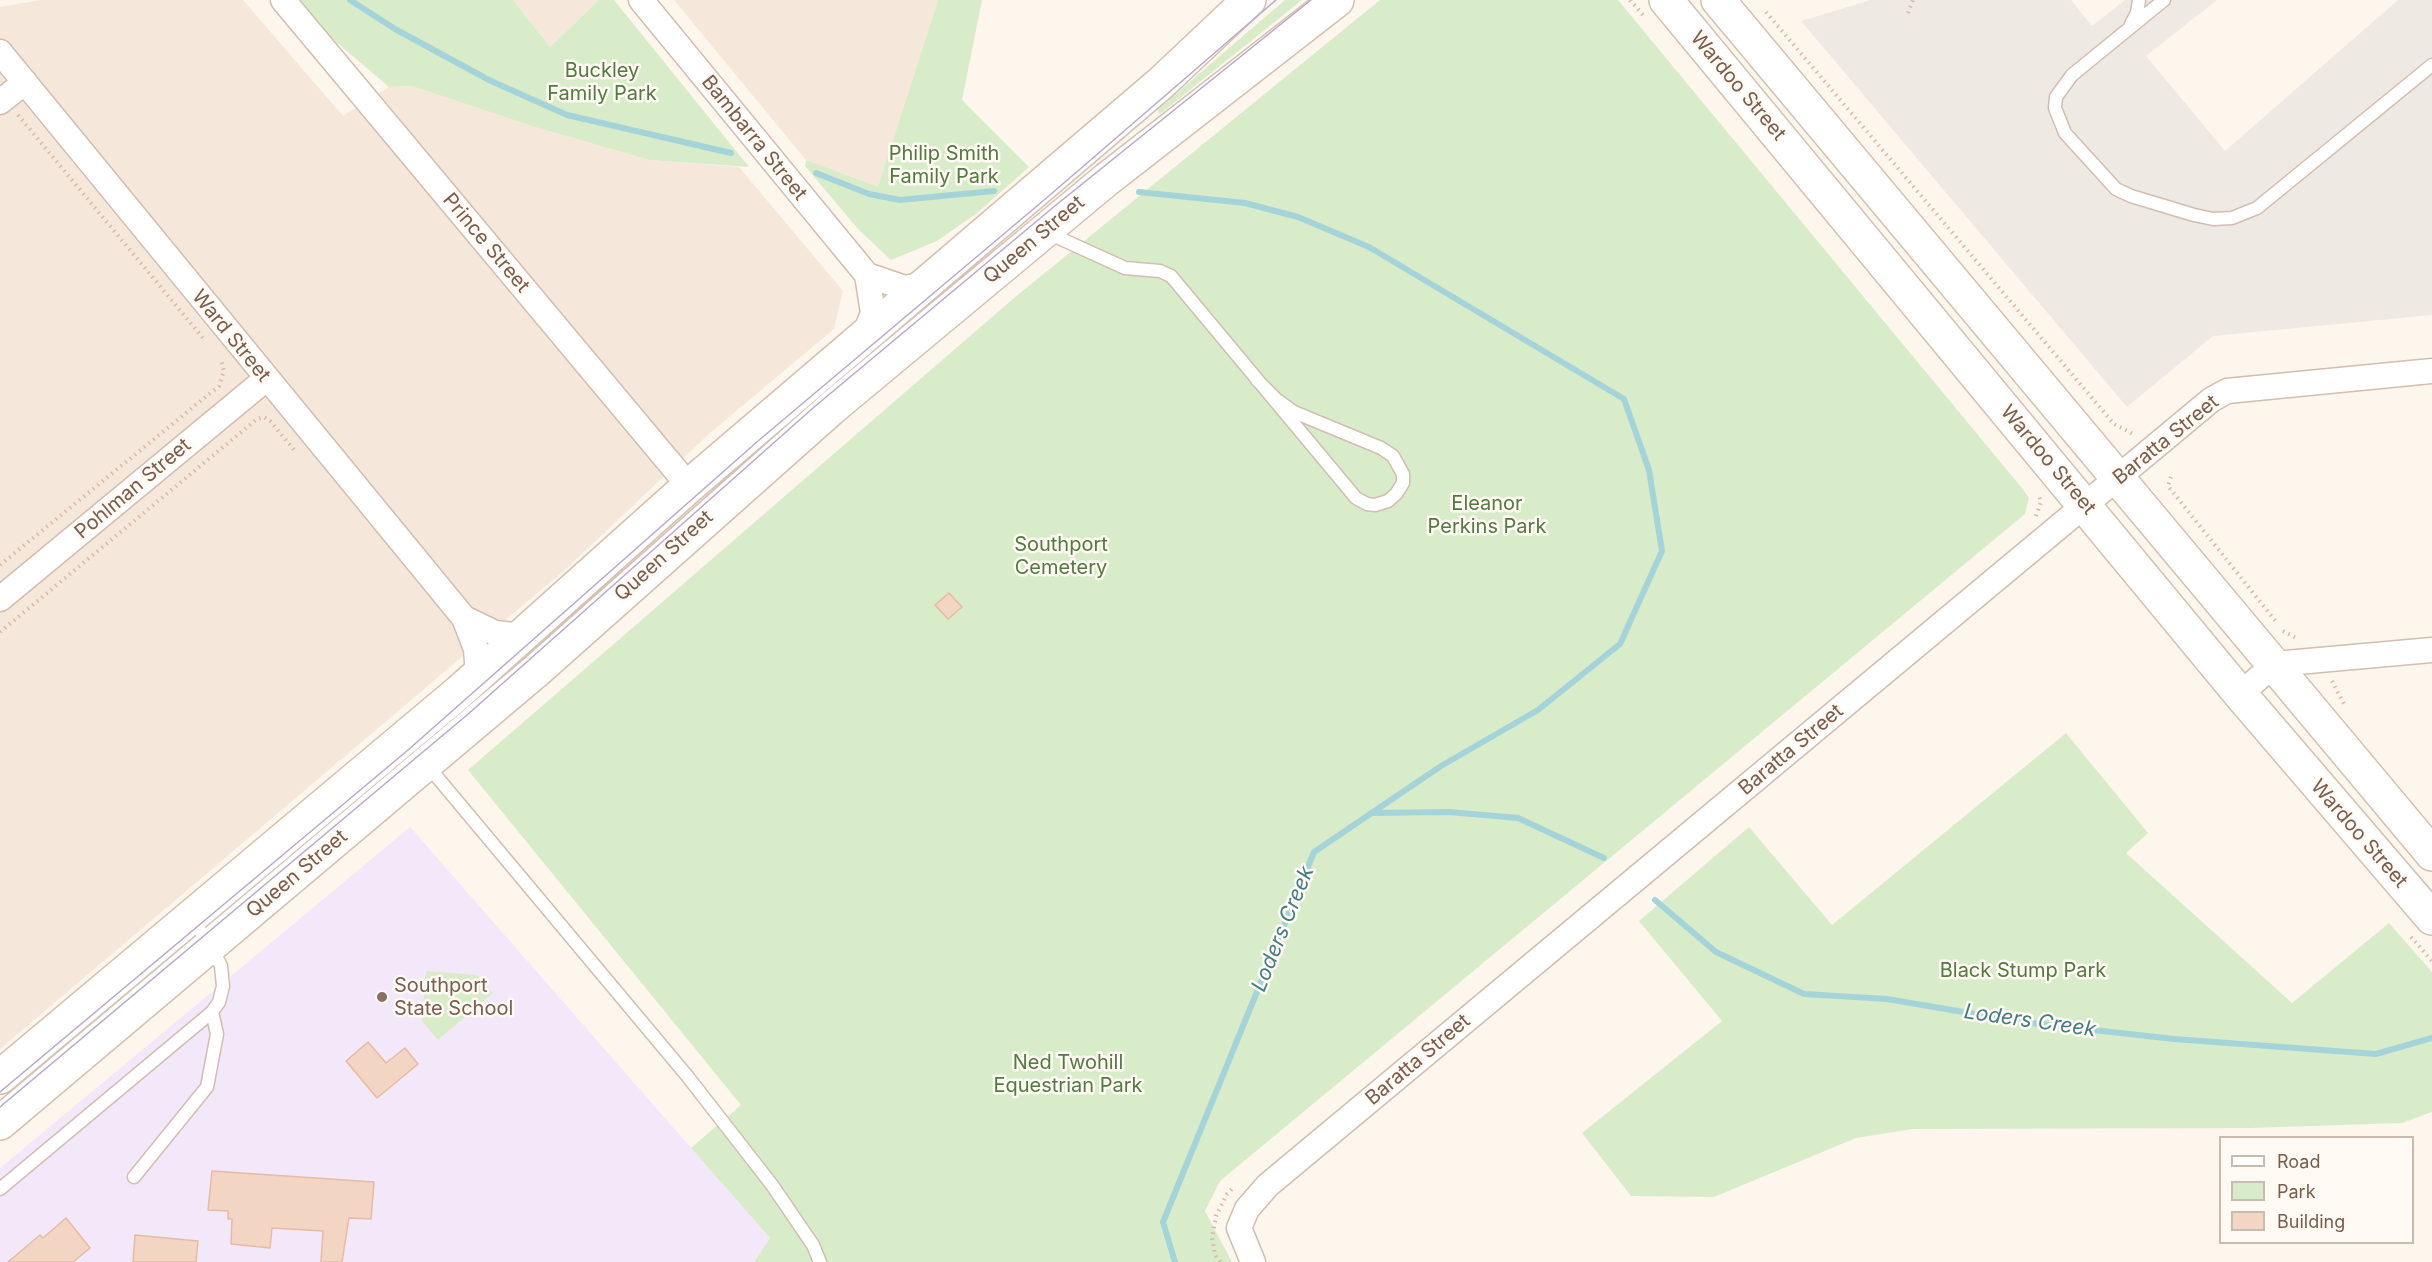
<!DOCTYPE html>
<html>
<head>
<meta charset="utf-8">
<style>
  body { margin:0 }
  #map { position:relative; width:2432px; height:1262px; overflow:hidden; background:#fdf6ec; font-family:Inter,sans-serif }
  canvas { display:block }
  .legend { position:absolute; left:2219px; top:1136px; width:195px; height:108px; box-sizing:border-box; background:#fffaf3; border:2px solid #cabbb1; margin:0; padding:8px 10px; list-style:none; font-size:18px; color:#7a5c4d }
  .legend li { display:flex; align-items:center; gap:12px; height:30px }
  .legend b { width:30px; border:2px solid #cabbb1 }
</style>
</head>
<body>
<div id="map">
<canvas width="2432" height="1262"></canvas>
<ul class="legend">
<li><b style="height:8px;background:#fff"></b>Road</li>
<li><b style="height:16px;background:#d8ecc9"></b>Park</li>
<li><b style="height:16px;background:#f3d5c3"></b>Building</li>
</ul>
</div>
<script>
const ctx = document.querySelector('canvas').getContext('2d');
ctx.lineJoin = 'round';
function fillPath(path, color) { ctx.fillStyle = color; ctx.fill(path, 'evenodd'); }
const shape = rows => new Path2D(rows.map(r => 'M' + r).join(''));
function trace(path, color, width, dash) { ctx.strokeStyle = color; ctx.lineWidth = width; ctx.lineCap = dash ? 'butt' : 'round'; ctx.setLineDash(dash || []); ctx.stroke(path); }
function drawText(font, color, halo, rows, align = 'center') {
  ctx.font = font + ' Inter,sans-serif'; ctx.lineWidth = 5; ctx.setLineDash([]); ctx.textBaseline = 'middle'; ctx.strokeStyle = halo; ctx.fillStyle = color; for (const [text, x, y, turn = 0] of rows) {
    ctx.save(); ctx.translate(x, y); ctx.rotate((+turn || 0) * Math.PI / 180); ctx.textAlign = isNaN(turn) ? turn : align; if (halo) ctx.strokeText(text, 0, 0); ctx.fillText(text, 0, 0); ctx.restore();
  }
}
fillPath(shape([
  [41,0,243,0,343,116,389,87,412,86,535,127,649,160,739,167,843,291,834,329,710,433,568,567,0,1049,0,7],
  [513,0,599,0,550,47],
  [674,0,938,0,878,188,806,160]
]), '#f5e8da');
fillPath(shape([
  [1871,0,2071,0,2092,26,2125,0,2217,0,2146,56,2225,151,2398,0,2432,0,2432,315,2213,336,2127,407,1801,21]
]), '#efe9e4');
fillPath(shape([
  [410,827,770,1238,754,1262,0,1262,0,1168]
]), '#f3e8fa');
fillPath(shape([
  [287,0,513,0,550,47,599,0,614,0,749,167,649,160,535,127,412,86,389,87],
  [938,0,982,0,962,100,1029,167,977,213,937,241,891,260,858,229,805,166,806,160,878,187],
  [1285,0,1302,0,1160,114,1157,110],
  [1380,0,1618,0,2021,487,2029,498,2025,514,1220,1181,1205,1211,1232,1262,754,1262,770,1238,691,1148,741,1105,468,770,1014,298],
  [2066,733,2148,833,2126,853,2292,1003,2389,923,2432,972,2432,1112,2402,1123,2250,1128,1913,1129,1856,1138,1714,1197,1631,1196,1582,1133,1722,1021,1639,921,1749,827,1832,925],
  [426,971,477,975,493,993,438,1040,422,1021]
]), '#d8ecc9');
trace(shape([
  [350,0,395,29,489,80,567,115,731,153],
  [816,173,869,194,900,200,994,191],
  [1139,192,1245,203,1298,217,1369,247,1624,399,1649,470,1662,551,1620,644,1538,710,1441,766,1314,852,1163,1222,1175,1262],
  [1371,813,1449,812,1518,818,1604,858],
  [1655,900,1716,952,1804,994,1887,999,2022,1022,2174,1039,2376,1054,2432,1038]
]), '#a5d3da', 6);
const building = shape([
  [949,593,962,607,948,619,935,605,949,593],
  [368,1042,386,1063,405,1048,418,1064,377,1098,346,1061,368,1042],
  [212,1171,374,1182,371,1219,349,1218,342,1262,321,1262,323,1231,272,1228,270,1248,231,1244,232,1219,228,1219,228,1211,208,1210,212,1171],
  [66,1218,90,1248,73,1262,8,1262,40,1235,43,1238,66,1218],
  [135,1235,198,1241,196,1262,133,1262,135,1235]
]);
fillPath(building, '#f3d5c3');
trace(building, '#e6bba3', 1.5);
const lane = shape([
  [2164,0,2072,75,2056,97,2055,108,2065,133,2116,189,2131,196,2194,215,2213,219,2232,218,2257,208,2432,65],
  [2131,24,2137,13,2139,0],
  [1048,233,1125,268,1160,271,1171,276,1356,498,1367,504,1375,505,1388,501,1396,494,1403,483,1403,474,1393,456,1381,448,1294,412,1276,399,1257,380],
  [427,765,688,1077,772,1185,813,1245,820,1262],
  [134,1177,207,1087,217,1034,212,1012],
  [0,1189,212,1012,219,1002,223,986,221,966,211,946,191,918]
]);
const street = shape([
  [283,0,689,486],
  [641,0,867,275,873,313,864,336],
  [0,52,464,618,476,649,478,675],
  [0,102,25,82],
  [867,275,905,288,925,284],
  [0,599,266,379],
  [464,618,495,633,523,636],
  [2240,694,2275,664,2432,650],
  [1253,1262,1239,1228,1247,1209,1268,1185,2211,400,2227,391,2432,371]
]);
const secondary = shape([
  [1666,0,2240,694,2432,918],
  [1718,0,2432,854],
  [0,1077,459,692,689,486,1161,83,1249,0],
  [0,1123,536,671,833,407,1106,180,1337,0]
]);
trace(lane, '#d1beb0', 15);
trace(street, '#d1beb0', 27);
trace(secondary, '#d6c0b0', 36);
trace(shape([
  [1630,0,1643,15],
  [1766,12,2114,424,2135,435],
  [1908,13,1913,0],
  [18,115,203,338],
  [2171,477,2168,486,2277,623],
  [2036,516,2041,502,2039,495],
  [0,565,219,386,224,371,221,360],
  [2283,631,2298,639],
  [0,632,257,419,264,417,270,421,296,452],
  [2332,681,2345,706],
  [2411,937,2432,961],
  [1220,1262,1215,1255,1212,1238,1216,1216,1227,1194,1234,1187]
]), '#d9b8a5', 4, [1.5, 4.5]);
trace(lane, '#fff', 12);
trace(street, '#fff', 24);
trace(secondary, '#fff', 33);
trace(shape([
  [0,1092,408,750,758,441,1050,195,1276,0],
  [0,1107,467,715,813,408,1056,205,1311,0]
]), '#b9a8c9', 1.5);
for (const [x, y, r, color] of [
  [382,997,6,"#8d6e63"]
]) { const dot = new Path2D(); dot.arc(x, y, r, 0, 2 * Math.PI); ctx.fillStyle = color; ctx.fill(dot); trace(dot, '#fffaf3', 2); }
drawText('20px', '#537a41', '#fffaf3', [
  ["Buckley",602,71],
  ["Family Park",602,94],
  ["Philip Smith",944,154],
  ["Family Park",944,177],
  ["Eleanor",1487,504],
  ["Perkins Park",1487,527],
  ["Southport",1061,545],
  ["Cemetery",1061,568],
  ["Black Stump Park",2023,971],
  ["Ned Twohill",1068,1063],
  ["Equestrian Park",1068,1086]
]);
drawText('20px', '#7a5c4d', '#fffaf3', [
  ["Wardoo Street",1738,86,50],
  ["Bambarra Street",754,138,51],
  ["Queen Street",1034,240,-40],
  ["Prince Street",486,243,50],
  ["Ward Street",231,336,51],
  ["Baratta Street",2166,440,-39],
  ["Wardoo Street",2048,460,50],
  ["Pohlman Street",133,489,-40],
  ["Queen Street",664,556,-42],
  ["Baratta Street",1791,750,-40],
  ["Wardoo Street",2359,834,49],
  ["Queen Street",297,874,-40],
  ["Baratta Street",1418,1060,-40]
]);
drawText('20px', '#785e54', '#fffaf3', [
  ["Southport",394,986],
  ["State School",394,1009]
], 'left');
drawText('italic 21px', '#437c86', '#fffaf3', [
  ["Loders Creek",1283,929,-68],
  ["Loders Creek",2030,1021,8]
]);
</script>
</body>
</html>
